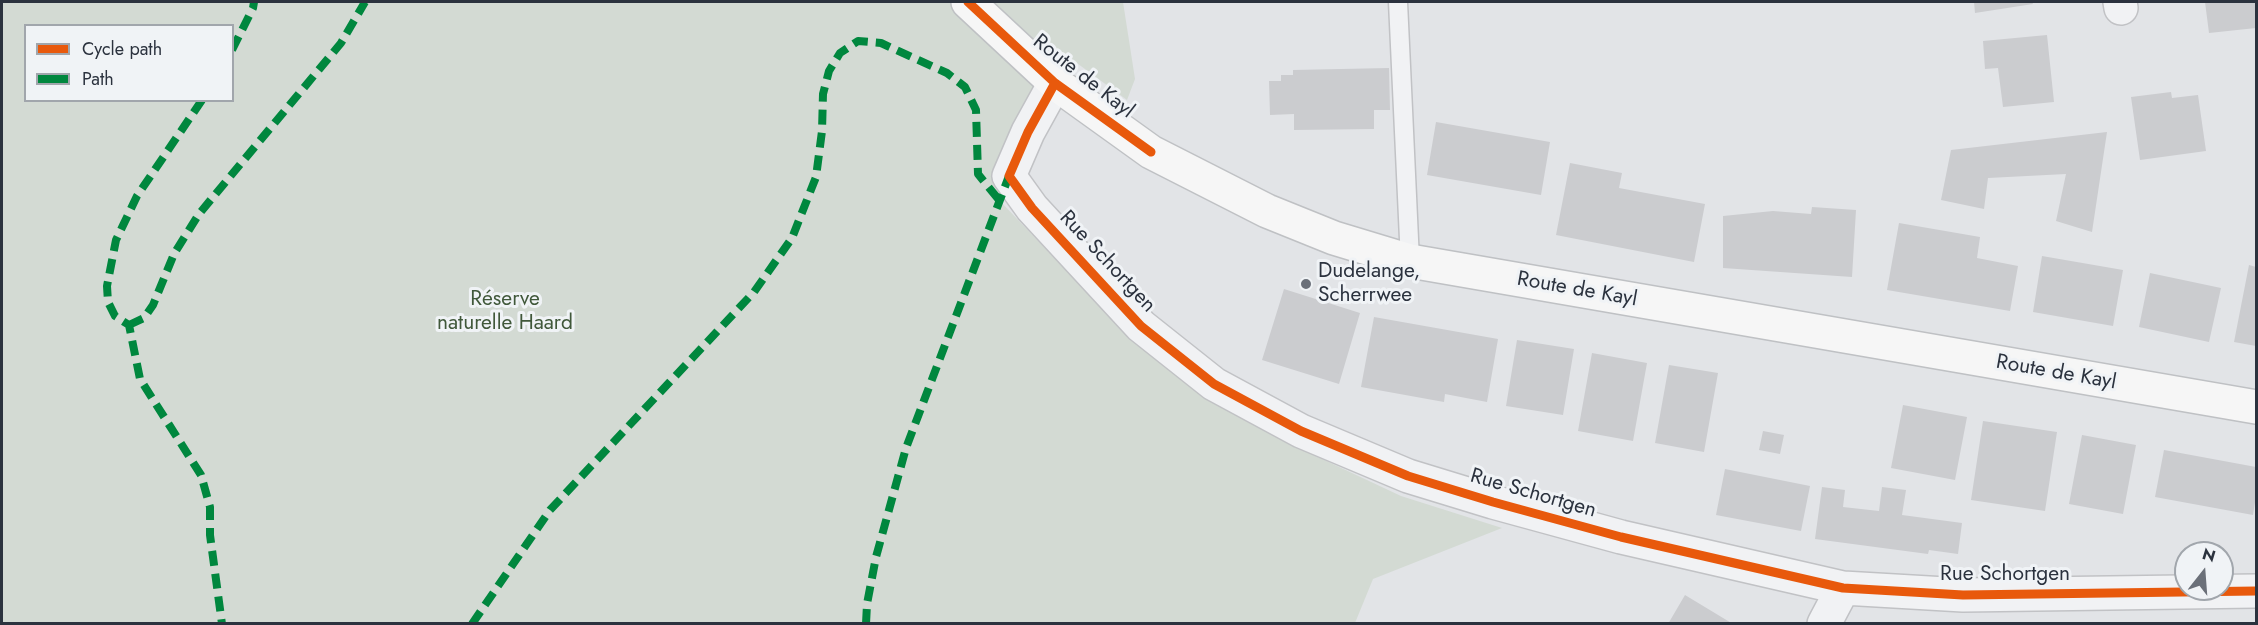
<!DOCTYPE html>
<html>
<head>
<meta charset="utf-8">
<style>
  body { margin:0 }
  #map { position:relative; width:2258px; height:625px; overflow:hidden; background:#e2e4e7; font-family:Jost,sans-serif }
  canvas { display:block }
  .frame { position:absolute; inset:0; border:3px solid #2b323e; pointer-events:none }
  .legend { position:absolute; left:24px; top:24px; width:210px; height:78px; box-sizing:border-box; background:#f0f3f6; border:2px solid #a1a6ac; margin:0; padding:8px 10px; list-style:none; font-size:18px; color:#2b323e }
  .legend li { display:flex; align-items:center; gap:12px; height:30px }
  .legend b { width:30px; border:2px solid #a1a6ac }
  .north { position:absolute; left:2174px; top:541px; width:60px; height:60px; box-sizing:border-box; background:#f0f3f6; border:2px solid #a1a6ac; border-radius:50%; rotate:17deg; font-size:16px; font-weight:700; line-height:24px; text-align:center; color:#2b323e }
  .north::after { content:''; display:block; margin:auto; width:21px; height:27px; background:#6b7079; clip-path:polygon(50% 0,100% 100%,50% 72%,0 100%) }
</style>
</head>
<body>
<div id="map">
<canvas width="2258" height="625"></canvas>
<div class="frame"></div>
<ul class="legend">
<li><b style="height:8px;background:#e8590c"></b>Cycle path</li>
<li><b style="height:8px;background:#00873e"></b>Path</li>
</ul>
<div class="north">N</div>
</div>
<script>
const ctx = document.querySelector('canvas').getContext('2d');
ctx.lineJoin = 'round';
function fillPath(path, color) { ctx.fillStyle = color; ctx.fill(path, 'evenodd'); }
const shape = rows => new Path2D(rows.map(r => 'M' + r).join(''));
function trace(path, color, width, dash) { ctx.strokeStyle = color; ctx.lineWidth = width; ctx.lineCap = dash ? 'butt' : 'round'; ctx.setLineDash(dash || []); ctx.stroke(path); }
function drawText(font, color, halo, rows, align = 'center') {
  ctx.font = font + ' Jost,sans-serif'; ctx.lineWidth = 6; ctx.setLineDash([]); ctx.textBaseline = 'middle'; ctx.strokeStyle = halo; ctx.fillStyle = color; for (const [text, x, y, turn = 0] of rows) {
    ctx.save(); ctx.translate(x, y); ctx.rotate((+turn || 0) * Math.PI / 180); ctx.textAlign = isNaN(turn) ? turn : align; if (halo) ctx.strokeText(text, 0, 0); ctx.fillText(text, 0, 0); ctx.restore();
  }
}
fillPath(shape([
  [2,2,1123,2,1135,79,1127,100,1070,58,1028,132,999,200,1130,337,1199,388,1288,443,1401,496,1502,528,1373,579,1355,623,2,623],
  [26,26,232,26,232,100,26,100]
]), '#d3dad3');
fillPath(shape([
  [1974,2,2032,2,2033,4,1975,13],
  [2205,2,2256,2,2256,28,2209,33],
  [2047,35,2054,102,2003,107,1998,68,1985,69,1983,41],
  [1389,68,1390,110,1374,110,1374,129,1294,130,1294,114,1270,115,1269,81,1281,81,1281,75,1293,75,1293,70],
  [2171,92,2172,98,2198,95,2206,151,2140,160,2131,97],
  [1436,122,1550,142,1541,195,1427,175],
  [2107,132,2092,232,2056,221,2066,174,1988,178,1984,209,1941,200,1951,150],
  [1570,163,1622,173,1619,188,1705,204,1694,262,1556,235],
  [1812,207,1856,210,1852,277,1723,268,1723,216,1773,211,1811,214],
  [1899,223,1980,237,1977,258,2018,266,2010,311,1887,290],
  [2042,256,2123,270,2113,326,2033,312],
  [2249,265,2256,267,2256,346,2234,342],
  [2150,273,2221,288,2209,342,2139,327],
  [1284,289,1360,313,1339,384,1262,360],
  [1374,317,1498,339,1487,402,1445,394,1444,402,1361,387],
  [1517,340,1574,349,1563,415,1506,406],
  [1592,353,1647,363,1633,441,1578,431],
  [1669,365,1718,373,1704,452,1655,443],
  [1903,405,1967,417,1955,480,1891,468],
  [1983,421,2057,432,2045,511,1971,500],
  [1763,431,1784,435,1780,454,1759,450],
  [2082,435,2136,445,2123,514,2069,504],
  [2164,450,2256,467,2256,496,2253,515,2155,497],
  [1725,469,1810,486,1801,531,1716,515],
  [1822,487,1845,490,1843,507,1879,511,1882,487,1906,490,1902,515,1962,523,1958,554,1929,550,1928,554,1815,539],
  [1685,595,1733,624,1668,624]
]), '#cbcccf');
const lane = shape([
  [1398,2,1410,261]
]);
const street = shape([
  [2120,2,2121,8],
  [1055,83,1028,132,1009,176,1032,208,1141,326,1214,384,1301,431,1408,476,1493,502,1621,537,1843,588,1963,595,2256,591],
  [1824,624,1843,588]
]);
const primary = shape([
  [968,2,1055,83,1151,152,1267,211,1334,238,1410,261,2256,407]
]);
trace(lane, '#c1c2c5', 21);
trace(street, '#c1c2c5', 36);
trace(primary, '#bfc1c4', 36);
trace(lane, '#f1f2f4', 18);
trace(street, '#f1f2f4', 33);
trace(primary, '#f6f6f6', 33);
trace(shape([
  [232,50,253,8,254,2],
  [202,100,137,196,116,240,107,286,108,302,115,316,129,325,140,379,201,475,210,507,210,535,222,624],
  [129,325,144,318,153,305,174,254,199,214,341,43,365,2],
  [472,624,550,510,754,292,792,238,816,177,822,131,823,94,829,71,840,53,858,41,881,43,947,73,965,87,976,110,978,174,999,200],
  [866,624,867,604,876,557,906,448,1009,176]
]), '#00873e', 8, [15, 8]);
trace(shape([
  [968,2,1055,83,1151,152],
  [1055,83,1028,132,1009,176,1032,208,1141,326,1214,384,1301,431,1408,476,1493,502,1621,537,1843,588,1963,595,2256,591]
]), '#e8590c', 9);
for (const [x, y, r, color] of [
  [1306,284,6,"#6b7079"]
]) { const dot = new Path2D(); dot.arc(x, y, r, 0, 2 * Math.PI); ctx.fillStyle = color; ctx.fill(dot); trace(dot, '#f0f3f6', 2); }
drawText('21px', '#2b323e', '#f0f3f6', [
  ["Route de Kayl",1083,77,38],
  ["Rue Schortgen",1107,262,47],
  ["Route de Kayl",1577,290,10],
  ["Route de Kayl",2056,373,10],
  ["Rue Schortgen",1533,494,16],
  ["Rue Schortgen",2005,575]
]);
drawText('21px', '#2b323e', '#f0f3f6', [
  ["Dudelange,",1318,272],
  ["Scherrwee",1318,296]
], 'left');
drawText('21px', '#40583a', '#f0f3f6', [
  ["Réserve",505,300],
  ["naturelle Haard",505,324]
]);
</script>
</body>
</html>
